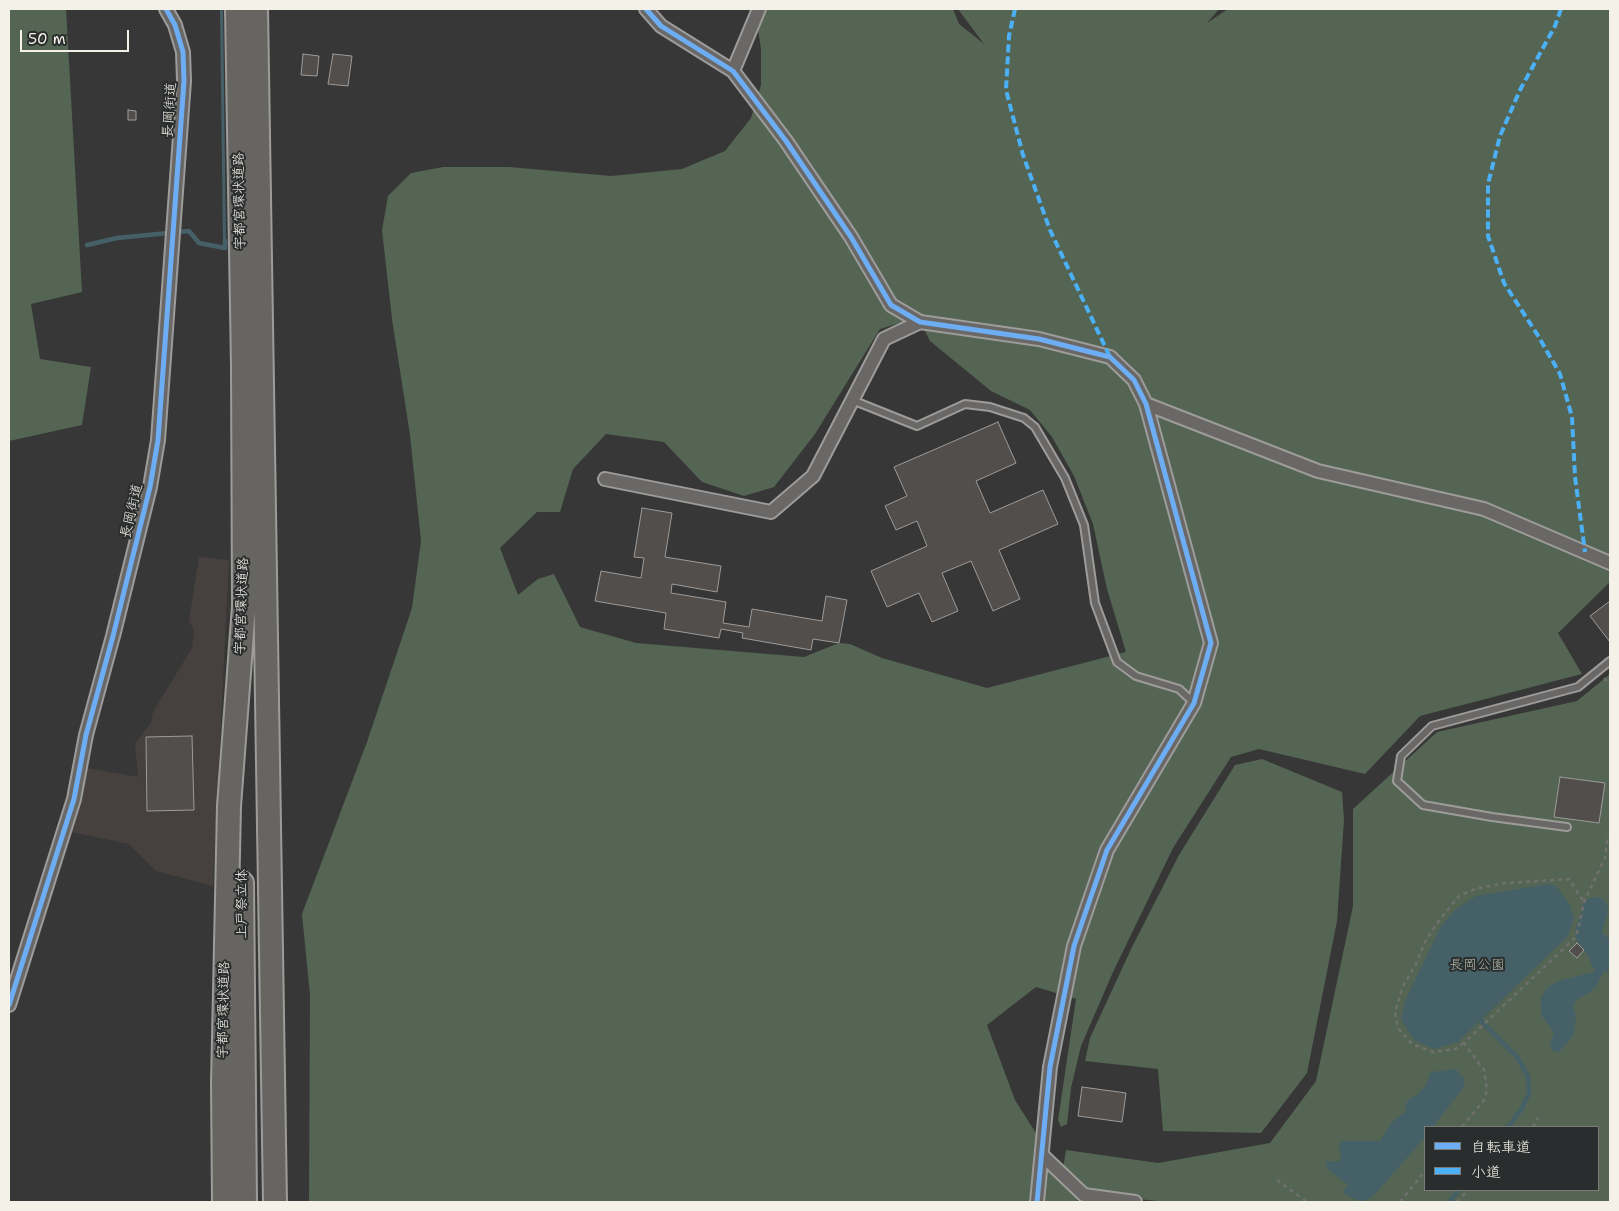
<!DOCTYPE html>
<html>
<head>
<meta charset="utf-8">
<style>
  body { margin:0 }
  #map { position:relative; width:1619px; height:1211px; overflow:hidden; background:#373737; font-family:"Shantell Sans","Klee One",sans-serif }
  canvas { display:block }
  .frame { position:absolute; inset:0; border:10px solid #f4f1e8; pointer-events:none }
  .legend { position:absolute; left:1424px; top:1126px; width:175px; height:65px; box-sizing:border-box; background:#2a2d2e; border:1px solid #7b7b78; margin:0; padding:6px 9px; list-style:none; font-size:15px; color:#f4f1e8 }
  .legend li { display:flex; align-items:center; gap:10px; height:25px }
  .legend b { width:25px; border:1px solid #7b7b78 }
  .scale { position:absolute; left:20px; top:30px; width:109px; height:22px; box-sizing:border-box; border:2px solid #f4f1e8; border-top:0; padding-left:6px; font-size:15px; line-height:18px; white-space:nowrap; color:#f4f1e8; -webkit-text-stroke:4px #2a2d2e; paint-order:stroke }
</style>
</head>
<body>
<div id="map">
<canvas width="1619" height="1211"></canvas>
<div class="frame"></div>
<ul class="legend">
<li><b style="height:6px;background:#6dadf4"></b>自転車道</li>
<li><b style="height:6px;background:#4cb0f7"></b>小道</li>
</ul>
<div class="scale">50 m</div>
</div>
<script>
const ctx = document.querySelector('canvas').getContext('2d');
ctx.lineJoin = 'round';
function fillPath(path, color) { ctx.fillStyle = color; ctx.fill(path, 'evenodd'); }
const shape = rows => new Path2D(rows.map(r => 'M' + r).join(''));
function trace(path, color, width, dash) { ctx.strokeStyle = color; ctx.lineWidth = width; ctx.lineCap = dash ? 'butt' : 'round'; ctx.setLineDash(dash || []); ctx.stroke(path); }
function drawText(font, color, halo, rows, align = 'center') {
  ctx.font = font + ' "Shantell Sans","Klee One",sans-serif'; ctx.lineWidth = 4; ctx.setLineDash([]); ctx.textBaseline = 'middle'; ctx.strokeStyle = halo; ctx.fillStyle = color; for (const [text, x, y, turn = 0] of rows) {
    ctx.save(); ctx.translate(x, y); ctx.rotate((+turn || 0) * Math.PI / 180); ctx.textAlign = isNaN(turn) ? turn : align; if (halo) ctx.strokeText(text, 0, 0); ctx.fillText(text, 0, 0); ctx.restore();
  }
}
fillPath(shape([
  [199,557,229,560,213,886,156,871,129,844,71,832,81,800,87,768,138,777,135,743,151,723,153,712,192,648,194,631,189,620]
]), '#46413e');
fillPath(shape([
  [9,9,66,9,82,292,31,304,40,359,91,367,82,425,9,441],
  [755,9,953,9,959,24,984,44,958,9,1219,9,1207,23,1228,9,1610,9,1610,582,1558,633,1582,674,1420,716,1365,774,1259,749,1231,757,1173,848,1113,972,1081,1046,1071,1088,1067,1124,1061,1127,1058,1120,1076,999,1036,987,987,1025,1015,1100,1077,1198,1077,1202,309,1202,310,995,302,914,367,742,412,608,421,541,410,435,392,319,382,230,388,196,411,173,443,167,509,167,611,176,682,169,725,151,751,118,761,85,761,49],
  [918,317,930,341,991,391,1030,410,1052,437,1074,476,1093,524,1107,589,1126,652,987,688,882,658,850,644,839,643,804,657,636,643,580,627,554,574,538,579,518,595,500,548,537,512,560,512,573,469,606,434,664,442,702,482,744,496,774,487,815,434,880,329],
  [1610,674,1610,1202,1167,1202,1090,1194,1063,1169,1066,1150,1158,1163,1270,1143,1316,1081,1353,906,1353,809,1437,732,1577,701],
  [1425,1127,1598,1127,1598,1190,1425,1190],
  [1262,759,1342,792,1344,820,1337,921,1307,1073,1261,1133,1163,1131,1158,1069,1085,1061,1090,1038,1132,947,1179,855,1235,765]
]), '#546553');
fillPath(shape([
  [220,9,223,9,226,245,223,245],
  [1548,884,1556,886,1570,905,1574,918,1568,936,1458,1042,1434,1049,1414,1040,1401,1019,1405,1001,1441,926,1456,909,1476,896],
  [1603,959,1602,975,1597,985,1590,993,1579,998,1573,1004,1576,1018,1573,1036,1559,1052,1552,1050,1550,1043,1554,1032,1541,1015,1541,997,1548,987,1558,981,1593,972,1599,966],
  [1456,1069,1465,1080,1463,1088,1433,1127,1425,1127,1425,1137,1378,1191,1371,1198,1360,1202,1342,1192,1348,1185,1326,1168,1326,1161,1338,1162,1341,1158,1339,1144,1343,1141,1380,1141,1391,1123,1405,1112,1407,1101,1418,1094,1426,1085,1431,1072]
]), '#466068');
trace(shape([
  [87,245,117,238,189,231,199,243,225,248,225,241],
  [1477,1017,1517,1057,1528,1076,1529,1093,1521,1110,1508,1127],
  [1449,1202,1459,1190]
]), '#466068', 4.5);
trace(shape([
  [1595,910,1588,933,1590,938,1600,949,1603,959]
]), '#466068', 26);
const building = shape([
  [303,54,319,56,317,76,301,75,303,54],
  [333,54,352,56,348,86,328,84,333,54],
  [128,110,136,111,136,120,128,120,128,110],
  [998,422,1016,463,976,481,990,513,1043,490,1058,524,999,550,1020,599,993,611,971,561,942,573,958,611,932,622,919,593,887,607,871,571,927,546,917,521,896,530,885,506,907,496,894,467,998,422],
  [642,508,672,513,665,557,721,566,717,592,672,584,671,593,726,602,723,623,749,627,752,609,822,621,826,596,847,600,839,643,813,639,811,650,742,638,743,633,721,629,719,638,664,629,666,613,595,601,601,571,641,578,644,558,634,557,642,508],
  [1610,601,1610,642,1590,616,1610,601],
  [192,736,194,810,147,811,146,737,192,736],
  [1560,777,1605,783,1599,823,1554,817,1560,777],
  [1577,943,1584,950,1577,958,1569,951,1577,943],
  [1082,1087,1126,1093,1122,1122,1078,1116,1082,1087]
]);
fillPath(building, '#514e4c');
trace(building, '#9d9c9b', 1);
const lane = shape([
  [852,400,917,426,965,404,990,407,1024,418,1035,427,1065,478,1084,525,1095,603,1117,662,1136,676,1179,689,1194,703],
  [1567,827,1492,817,1423,805,1397,781,1401,756,1432,726,1578,687,1610,661]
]);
const street = shape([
  [646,9,661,26,733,71,786,141,851,237,891,305,920,322,1039,339,1110,357,1134,380,1146,404,1211,643,1194,703,1107,850,1074,946,1050,1067,1037,1202],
  [733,71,759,9],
  [1146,404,1318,471,1484,509,1610,563],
  [605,479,771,512,813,476,884,339,920,322],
  [9,1005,74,799,86,735,113,636,150,487,158,440,184,81,183,52,175,25,166,9],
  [1042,1155,1084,1195,1135,1202]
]);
const highway = shape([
  [256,9,275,1202],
  [242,883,245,1202],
  [224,1202,223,1084,229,806,244,606,243,367,237,9]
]);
trace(lane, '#9d9c9b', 10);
trace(street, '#9d9c9b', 16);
trace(highway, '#9d9c9b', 26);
trace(shape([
  [1604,678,1610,685],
  [1464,1043,1455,1049,1433,1052,1412,1044,1398,1028,1395,1012,1403,986,1416,964,1425,942,1440,919,1459,896,1475,889,1505,883,1569,879,1584,902],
  [1462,1127,1484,1100,1487,1090,1484,1070,1464,1043,1574,939,1578,930,1584,902,1605,858,1608,835],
  [1533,1127,1538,1118],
  [1277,1180,1307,1202],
  [1400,1202,1425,1171],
  [1457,1202,1468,1190]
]), '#70706f', 2.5, [4, 4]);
trace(lane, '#696866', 6);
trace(street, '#696866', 12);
trace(highway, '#666562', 22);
trace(shape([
  [1015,9,1009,36,1006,90,1023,155,1050,230,1110,357],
  [1561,9,1555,26,1520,90,1500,136,1488,184,1488,236,1504,283,1537,334,1560,374,1572,417,1575,477,1585,552]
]), '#4cb0f7', 4, [8, 4]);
trace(shape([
  [646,9,661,26,733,71,786,141,851,237,891,305,920,322,1039,339,1110,357,1134,380,1146,404,1211,643,1194,703,1107,850,1074,946,1050,1067,1037,1202],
  [9,1005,74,799,86,735,113,636,150,487,158,440,184,81,183,52,175,25,166,9]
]), '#6dadf4', 5);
drawText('14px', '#f4f1e8', '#2a2d2e', [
  ["長岡街道",170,110,-86],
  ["宇都宮環状道路",240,201,-91],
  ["長岡街道",132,511,-77],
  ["宇都宮環状道路",242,606,-88],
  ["上戸祭立体",242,904,-90],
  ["宇都宮環状道路",224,1010,-89]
]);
drawText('14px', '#aeb5a7', '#2a2d2e', [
  ["長岡公園",1477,965]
]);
</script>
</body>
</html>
